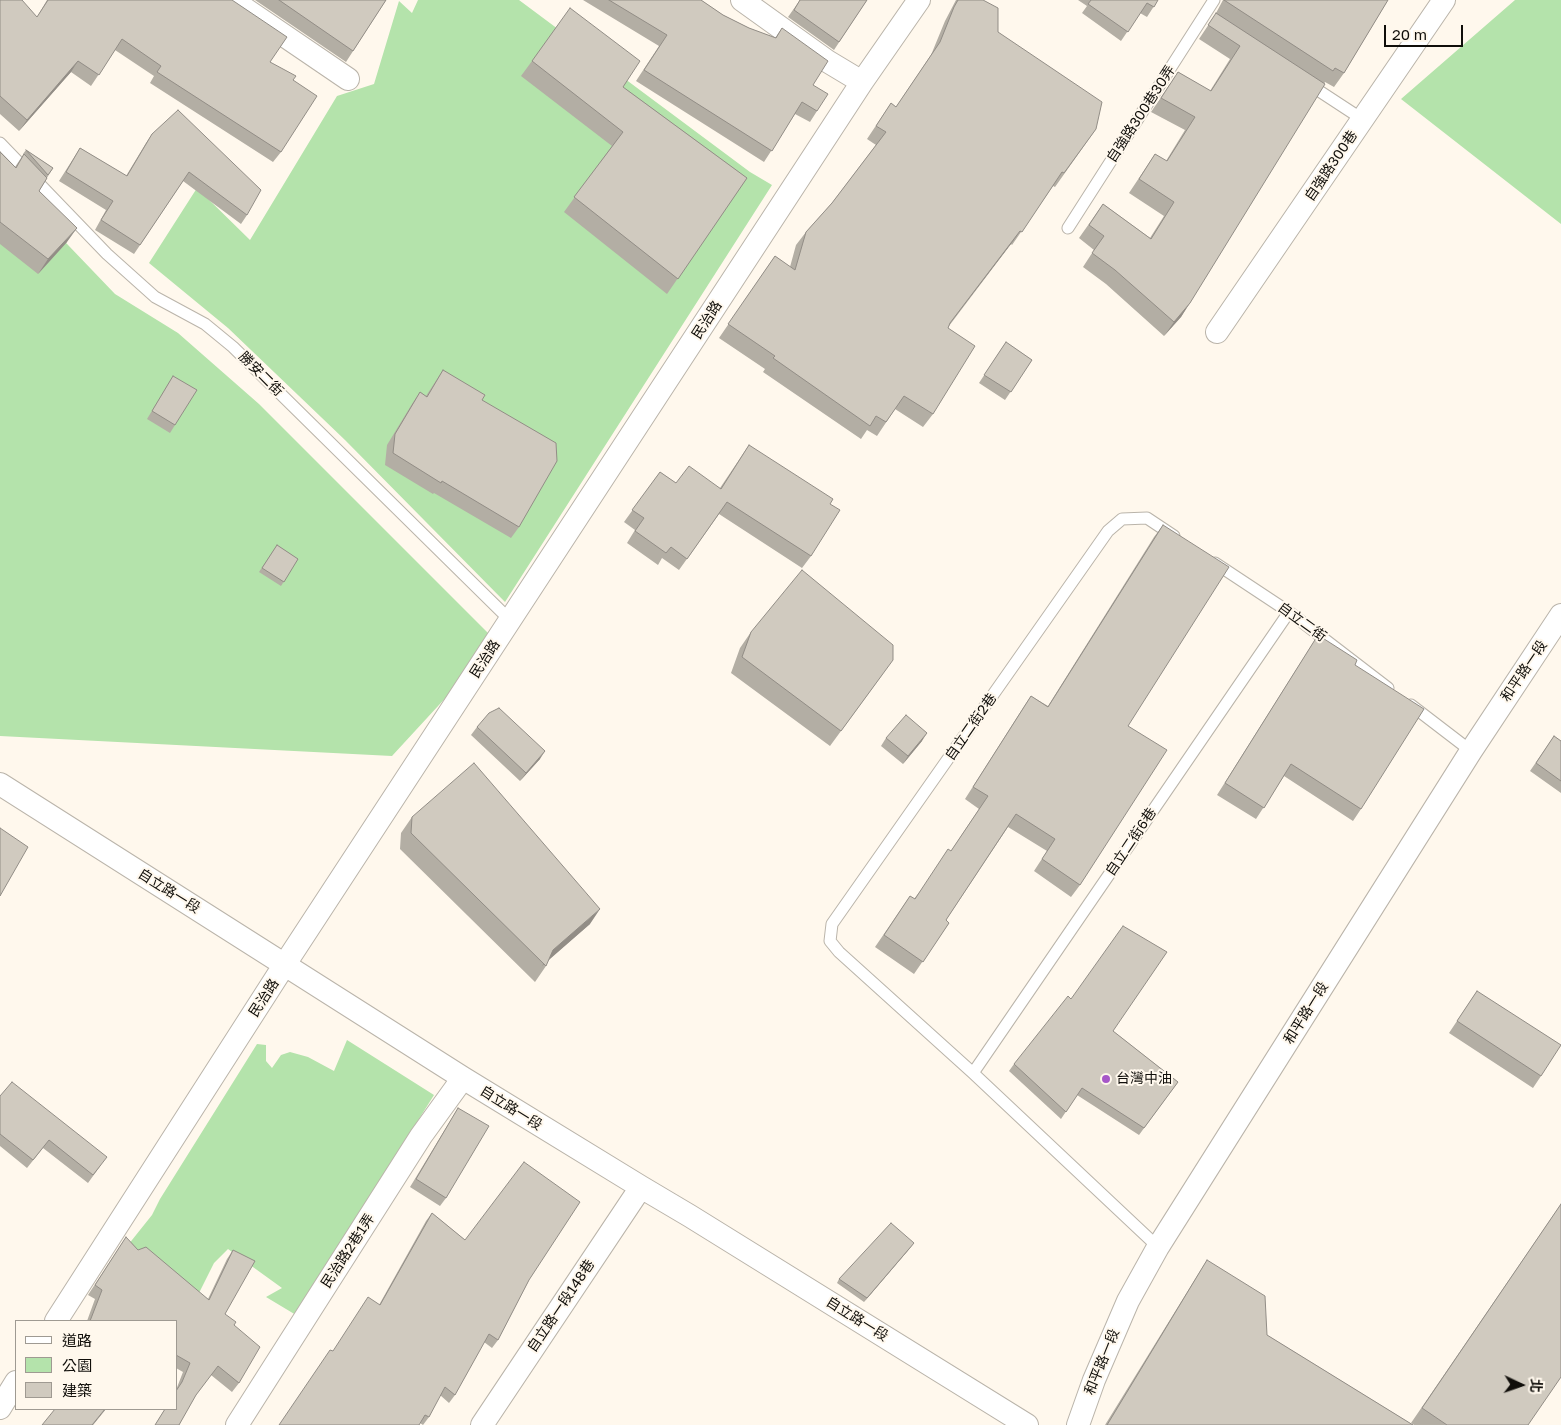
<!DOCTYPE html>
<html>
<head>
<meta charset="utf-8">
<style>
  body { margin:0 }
  #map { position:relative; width:1561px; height:1425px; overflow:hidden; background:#fff8ed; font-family:"Golos Text","Noto Sans TC",sans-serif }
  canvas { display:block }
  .legend { position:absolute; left:15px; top:1320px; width:162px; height:90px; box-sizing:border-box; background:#fff8ed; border:1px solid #9f9a92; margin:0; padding:6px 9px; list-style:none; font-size:15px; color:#100e0a }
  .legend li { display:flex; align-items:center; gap:10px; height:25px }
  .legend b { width:25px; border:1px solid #9f9a92 }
  .north { position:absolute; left:1496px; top:1360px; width:50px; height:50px; -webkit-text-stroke:4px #fff8ed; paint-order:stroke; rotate:93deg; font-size:14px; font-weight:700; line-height:20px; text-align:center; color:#100e0a }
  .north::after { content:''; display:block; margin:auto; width:18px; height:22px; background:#100e0a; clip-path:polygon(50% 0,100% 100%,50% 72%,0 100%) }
  .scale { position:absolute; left:1384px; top:25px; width:79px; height:22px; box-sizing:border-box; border:2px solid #100e0a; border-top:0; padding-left:6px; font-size:15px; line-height:18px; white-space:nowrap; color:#100e0a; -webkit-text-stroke:4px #fff8ed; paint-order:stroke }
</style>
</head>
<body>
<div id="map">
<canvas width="1561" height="1425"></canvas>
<ul class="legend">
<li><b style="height:6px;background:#fff"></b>道路</li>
<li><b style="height:14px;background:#b4e3ab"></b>公園</li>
<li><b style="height:14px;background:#d0cabf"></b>建築</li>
</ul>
<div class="north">北</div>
<div class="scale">20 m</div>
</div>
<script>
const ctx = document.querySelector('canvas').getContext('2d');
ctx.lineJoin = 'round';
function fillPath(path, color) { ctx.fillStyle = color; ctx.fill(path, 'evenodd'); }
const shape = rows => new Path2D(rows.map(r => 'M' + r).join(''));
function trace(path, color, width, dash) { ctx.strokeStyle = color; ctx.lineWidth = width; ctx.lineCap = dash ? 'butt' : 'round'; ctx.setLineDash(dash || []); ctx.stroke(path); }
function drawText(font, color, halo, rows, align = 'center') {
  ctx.font = font + ' "Golos Text","Noto Sans TC",sans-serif'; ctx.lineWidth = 4; ctx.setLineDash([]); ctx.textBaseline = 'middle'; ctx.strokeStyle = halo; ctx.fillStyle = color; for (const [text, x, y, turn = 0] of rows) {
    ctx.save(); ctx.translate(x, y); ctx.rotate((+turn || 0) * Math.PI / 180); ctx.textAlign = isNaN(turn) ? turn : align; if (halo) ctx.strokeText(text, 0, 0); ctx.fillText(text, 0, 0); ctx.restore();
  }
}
fillPath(shape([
  [418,0,519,0,750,172,772,185,505,602,345,440,228,328,149,263,197,188,250,240,337,96,374,84,399,1,412,13],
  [1515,0,1561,0,1561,224,1401,99],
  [0,174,115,294,178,333,259,404,497,642,392,756,0,736],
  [347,1040,434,1095,296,1315,266,1297,282,1288,228,1249,214,1263,198,1295,128,1245,152,1215,160,1199,257,1044,266,1045,266,1061,272,1068,281,1055,290,1052,308,1057,334,1071]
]), '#b4e3ab');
const service = shape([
  [1307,83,1362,119],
  [0,143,107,254,155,297,205,324,233,347,511,621],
  [1068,228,1214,0],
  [1215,563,1289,612,1388,688],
  [1411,705,1471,751],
  [973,1073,1289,612],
  [1158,1247,973,1073,839,952,830,941,832,924,1108,531,1122,519,1147,518,1174,536]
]);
const minor = shape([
  [232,0,348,79],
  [742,0,827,61,862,82],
  [1217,332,1444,0],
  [0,784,463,1078,641,1187,690,1216,1027,1425],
  [56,1321,285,964,862,82,919,0],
  [0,1408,16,1382],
  [237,1425,421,1136,463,1078],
  [482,1425,641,1187],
  [1078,1425,1094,1380,1128,1301,1158,1247,1471,751,1561,615]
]);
trace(service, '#bab4aa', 13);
trace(minor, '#bab4aa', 24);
trace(service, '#fff', 11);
trace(minor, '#fff', 22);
fillPath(shape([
  [0,0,37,17,47,0,232,0,270,62,294,80,281,152,273,162,150,83,154,76,115,50,91,86,71,72,19,131,0,114],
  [255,0,386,0,346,62],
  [583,0,701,0,723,15,749,28,775,38,782,28,813,85,817,111,810,122,795,114,764,162,636,81,659,46],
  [800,0,867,0,834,50,788,17],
  [956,0,958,0,998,32,1096,129,1055,187,1053,186,1012,245,1011,244,949,326,948,328,933,414,923,427,895,409,877,436,867,430,861,439,763,372,765,369,719,338,775,256,790,267,796,245,806,232,832,203,876,145,867,139,891,103,896,107,931,55,945,21],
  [1078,0,1158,0,1147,17,1140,13,1121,41,1082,13,1087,6],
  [1223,0,1388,0,1344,73,1334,87,1325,82,1324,84,1181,317,1164,336,1106,284,1083,267,1094,250,1079,238,1103,204,1150,238,1164,216,1129,193,1155,154,1166,161,1185,130,1151,112,1178,72,1210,91,1230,59,1199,39,1215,15],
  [532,61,623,87,747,178,667,294,564,212,612,146,521,76],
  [152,134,247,215,241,224,183,181,134,254,95,230,106,210,59,181,80,148,126,176,146,143],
  [26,150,53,168,39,191,67,242,38,274,0,244,0,152,15,167,23,155,23,154],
  [1006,342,1032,360,1005,400,979,383],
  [443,370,482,400,519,527,511,538,434,493,433,494,385,465,387,445,412,404,420,392,426,396],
  [173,376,175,425,170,433,147,419],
  [749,445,830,504,811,556,802,568,719,514,679,570,662,558,658,565,627,543,635,530,624,522,660,472,676,483,720,488],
  [1163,525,1128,726,1080,885,1071,897,1034,871,1047,851,1008,827,946,920,949,923,914,974,875,947,910,896,914,899,951,851,979,809,965,799,1023,708,1031,696,1048,706,1154,537],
  [277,545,298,559,281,586,259,572],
  [751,632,882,675,830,746,731,673,740,648],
  [1318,635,1355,665,1361,809,1353,821,1284,776,1256,819,1217,795],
  [477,727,540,759,520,781,471,735],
  [1554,736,1561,741,1561,793,1530,771],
  [886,738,922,741,903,764,881,746],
  [412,817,590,924,548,960,546,966,535,982,400,849,401,833],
  [1477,991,1541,1076,1533,1088,1449,1033],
  [1113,1031,1178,1082,1139,1135,1077,1095,1061,1119,1009,1071,1014,1064],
  [0,1096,101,1165,88,1183,43,1148,27,1168,0,1146],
  [458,1108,446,1198,440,1206,410,1187],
  [1561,1204,1528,1425,1414,1425,1411,1423],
  [432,1213,465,1240,529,1280,498,1340,492,1348,484,1342,455,1395,449,1403,440,1395,429,1417,423,1425,420,1423,333,1351,379,1305,426,1221],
  [126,1237,138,1250,208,1299,227,1259,233,1250,225,1314,234,1325,239,1383,232,1392,211,1375,194,1397,179,1425,155,1425,165,1409,176,1409,176,1390,183,1372,176,1368,176,1321,87,1321,95,1299,88,1295],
  [911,1247,864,1302,837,1283,839,1279],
  [1207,1260,1267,1335,1413,1425,1105,1425,1197,1276]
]), '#b3aea4');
fillPath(shape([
  [78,61,71,72,19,131,27,120],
  [77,228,67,242,38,274,48,259],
  [1020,231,1011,244,940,336,950,323],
  [1190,303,1181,317,1164,336,1174,322],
  [927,733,922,741,903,764,908,756],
  [545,751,540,759,520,781,526,773],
  [600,909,590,924,542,966,553,950],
  [914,1243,911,1247,864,1302,867,1298],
  [105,1409,106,1409,93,1425,92,1425]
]), '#928d86');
const building = shape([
  [0,0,22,0,37,17,48,0,232,0,287,37,270,62,296,76,293,80,317,96,281,152,157,72,161,66,122,39,99,75,78,61,27,120,0,96,0,0],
  [279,0,386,0,353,51,279,0],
  [609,0,701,0,723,15,749,28,776,38,782,28,828,61,813,85,828,94,817,111,802,102,772,151,644,70,667,35,609,0],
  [800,0,867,0,839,42,794,10,800,0],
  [958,0,983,0,998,8,998,32,1102,102,1096,129,1064,173,1062,172,1022,232,1020,231,950,323,948,328,975,346,933,414,904,396,886,422,876,416,870,426,773,358,775,356,728,324,775,256,795,270,806,232,832,203,886,132,876,126,891,103,896,107,940,42,954,7,958,0],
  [1091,0,1158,0,1154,7,1147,3,1128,32,1088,4,1091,0],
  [1224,0,1388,0,1344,73,1335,68,1333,71,1224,0],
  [570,8,640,61,623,87,747,178,678,279,574,197,623,132,532,61,570,8],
  [1216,13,1325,84,1190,303,1174,322,1115,270,1092,253,1104,236,1089,225,1103,204,1151,239,1174,202,1139,179,1155,154,1167,161,1195,117,1161,98,1178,72,1211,91,1240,46,1208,25,1216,13],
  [178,110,261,190,247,215,189,172,140,245,101,220,113,201,66,172,80,148,127,176,152,134,178,110],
  [26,150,53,168,48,175,26,150],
  [0,152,16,168,24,154,47,178,39,191,77,228,48,259,0,222,0,152],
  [1006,342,1032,360,1011,392,984,375,1006,342],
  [443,370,485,395,482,400,556,443,557,461,519,527,442,481,441,483,393,453,395,434,420,392,427,397,443,370],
  [173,376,197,390,175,425,152,411,173,376],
  [749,445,833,499,830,504,840,510,811,556,727,502,687,559,671,547,666,553,635,531,644,518,632,510,660,472,676,483,689,466,721,489,749,445],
  [1163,525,1229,567,1128,726,1167,750,1080,885,1042,859,1055,839,1016,814,946,920,949,923,923,962,884,935,910,896,915,899,948,849,951,851,988,796,973,787,1031,696,1048,707,1163,525],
  [277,545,298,559,284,582,262,568,277,545],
  [802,570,893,645,893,660,841,731,742,657,751,632,802,570],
  [1318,635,1357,660,1355,665,1424,709,1361,809,1291,764,1264,808,1225,783,1318,635],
  [499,708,545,751,526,773,477,727,489,713,499,708],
  [906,715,927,733,908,756,886,738,906,715],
  [1554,736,1561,741,1561,781,1536,763,1554,736],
  [474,763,600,909,553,950,546,966,411,833,412,817,474,763],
  [0,828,28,847,0,896,0,828],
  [1123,926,1167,952,1113,1031,1178,1082,1144,1128,1082,1088,1066,1112,1014,1064,1068,996,1071,999,1123,926],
  [1477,991,1561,1045,1541,1076,1457,1021,1477,991],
  [12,1082,107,1157,93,1175,49,1140,33,1160,0,1134,0,1096,12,1082],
  [458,1108,489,1126,446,1198,416,1179,458,1108],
  [524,1162,580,1202,529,1280,498,1340,489,1334,455,1395,445,1387,429,1417,425,1415,419,1425,279,1425,330,1350,333,1351,368,1297,380,1305,432,1213,465,1240,524,1162],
  [1561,1204,1561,1377,1528,1425,1447,1425,1422,1408,1561,1204],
  [891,1223,914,1243,867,1298,839,1279,891,1223],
  [126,1237,138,1250,146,1247,209,1300,233,1250,255,1261,225,1314,236,1322,234,1325,260,1347,239,1383,218,1366,196,1395,179,1425,155,1425,165,1409,176,1409,176,1391,182,1382,190,1363,176,1355,176,1321,90,1321,102,1290,95,1285,126,1237],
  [1207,1260,1265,1296,1267,1335,1413,1425,1107,1425,1207,1260],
  [55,1409,105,1409,92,1425,42,1425,55,1409]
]);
fillPath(building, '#d0cabf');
trace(building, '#928d86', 1);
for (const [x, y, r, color] of [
  [1106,1079,5,"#a657c8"]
]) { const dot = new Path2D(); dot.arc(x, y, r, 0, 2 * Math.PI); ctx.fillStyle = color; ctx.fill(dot); trace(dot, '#fff8ed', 2); }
drawText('14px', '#100e0a', '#fff8ed', [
  ["自強路300巷30弄",1141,114,-57],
  ["自強路300巷",1331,166,-56],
  ["民治路",707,320,-57],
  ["勝安二街",261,374,45],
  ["自立二街",1302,622,36],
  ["民治路",485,659,-57],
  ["和平路一段",1524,671,-56],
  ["自立二街2巷",971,727,-55],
  ["自立二街6巷",1131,842,-56],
  ["自立路一段",169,891,32],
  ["民治路",264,998,-57],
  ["和平路一段",1306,1013,-58],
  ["自立路一段",511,1108,32],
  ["民治路2巷1弄",348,1251,-57],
  ["自立路一段148巷",561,1306,-56],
  ["自立路一段",857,1319,32],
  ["和平路一段",1102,1362,-68]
]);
drawText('14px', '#100e0a', '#fff8ed', [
  ["台灣中油",1116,1079]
], 'left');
</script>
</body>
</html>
